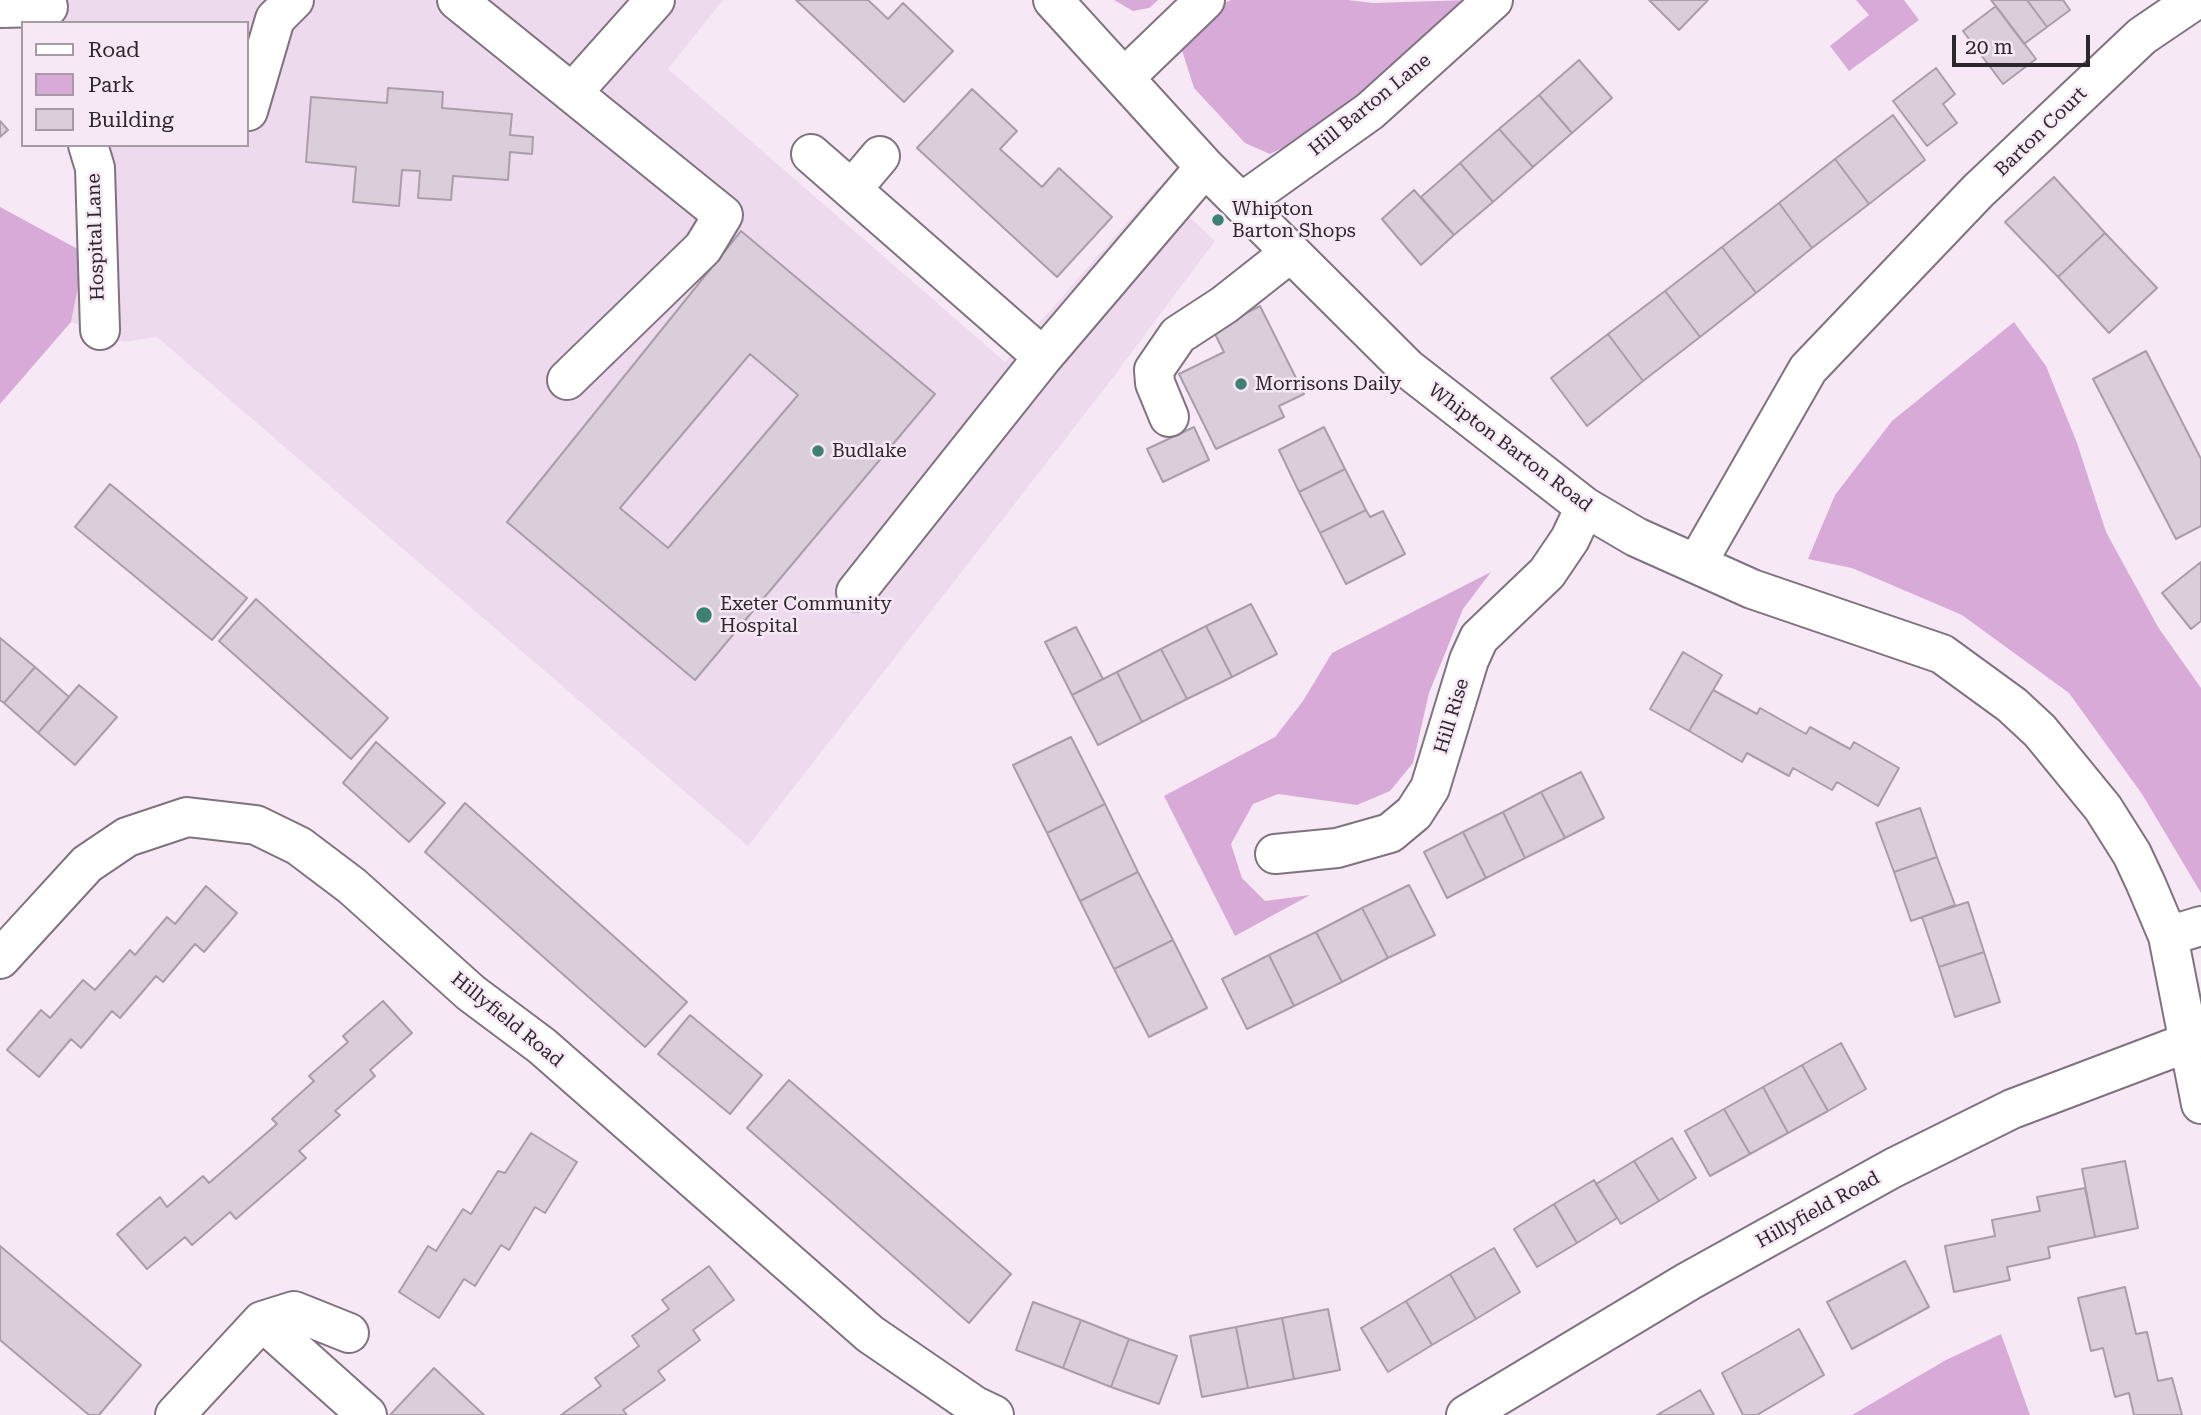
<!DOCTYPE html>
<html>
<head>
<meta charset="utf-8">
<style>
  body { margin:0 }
  #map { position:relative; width:2201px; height:1415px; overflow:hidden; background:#f7e8f6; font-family:"Roboto Serif",serif }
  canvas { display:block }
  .legend { position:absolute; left:21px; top:21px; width:228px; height:126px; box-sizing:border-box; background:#f7e8f6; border:2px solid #a69ba5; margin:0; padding:9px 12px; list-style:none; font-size:21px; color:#2c272c }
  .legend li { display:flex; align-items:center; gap:14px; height:35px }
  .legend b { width:35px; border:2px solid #a69ba5 }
  .scale { position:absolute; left:1952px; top:35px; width:138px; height:32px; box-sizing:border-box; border:4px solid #2c272c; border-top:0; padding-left:9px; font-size:21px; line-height:24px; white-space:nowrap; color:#2c272c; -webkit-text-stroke:5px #f7e8f6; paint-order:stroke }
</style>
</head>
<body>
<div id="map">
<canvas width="2201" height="1415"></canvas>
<ul class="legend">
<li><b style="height:9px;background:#fff"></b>Road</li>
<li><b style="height:19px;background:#d8aad7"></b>Park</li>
<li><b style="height:19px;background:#dbcedb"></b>Building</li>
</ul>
<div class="scale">20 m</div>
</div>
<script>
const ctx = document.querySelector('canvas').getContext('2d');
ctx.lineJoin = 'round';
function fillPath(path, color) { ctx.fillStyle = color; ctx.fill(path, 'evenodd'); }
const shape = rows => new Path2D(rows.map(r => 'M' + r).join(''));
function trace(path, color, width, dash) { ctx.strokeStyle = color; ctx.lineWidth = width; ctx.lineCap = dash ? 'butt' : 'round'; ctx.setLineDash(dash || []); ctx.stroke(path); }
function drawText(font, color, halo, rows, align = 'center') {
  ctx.font = font + ' "Roboto Serif",serif'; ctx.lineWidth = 5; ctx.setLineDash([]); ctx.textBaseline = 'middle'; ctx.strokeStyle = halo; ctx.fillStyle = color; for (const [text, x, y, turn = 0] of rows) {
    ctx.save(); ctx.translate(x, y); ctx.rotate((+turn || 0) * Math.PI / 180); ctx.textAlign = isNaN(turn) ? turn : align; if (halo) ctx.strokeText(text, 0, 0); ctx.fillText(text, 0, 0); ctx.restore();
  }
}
fillPath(shape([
  [26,0,723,0,668,69,1005,362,1158,187,1215,241,1108,384,748,846,157,337,124,342,71,322,85,253,75,165,69,145,247,145,247,23,33,23]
]), '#eedaed');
fillPath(shape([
  [1114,0,1158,0,1149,8,1133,11],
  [1231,0,1348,0,1373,3,1470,0,1313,133,1270,154,1245,143,1194,88,1181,47,1220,5],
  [1856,0,1904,0,1919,20,1849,71,1830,46,1869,15],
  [0,207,85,253,71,322,0,404],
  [2014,322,2046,366,2077,443,2106,532,2158,627,2201,688,2201,893,2142,794,2069,693,1962,615,1852,568,1808,559,1835,495,1892,421],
  [1491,572,1463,609,1429,693,1413,763,1390,791,1357,805,1278,794,1253,804,1231,844,1242,878,1265,901,1310,895,1235,936,1164,796,1275,737,1303,701,1332,653],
  [2001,1334,2030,1415,1852,1415,1946,1360]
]), '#d8aad7');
const building = shape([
  [796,0,868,0,888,19,903,3,953,51,904,102,796,0],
  [1649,0,1708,0,1679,30,1649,0],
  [1991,0,2027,0,2047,27,2024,44,1991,0],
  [2027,0,2063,0,2070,10,2047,27,2027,0],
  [1996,6,2036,59,2003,84,1963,31,1996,6],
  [1579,60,1612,98,1572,133,1539,95,1579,60],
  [1936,68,1955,94,1943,104,1957,123,1927,146,1893,101,1936,68],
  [388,88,443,92,442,108,512,114,510,135,533,137,532,154,510,152,508,180,453,176,451,200,418,198,420,171,402,170,399,206,353,202,356,167,306,162,311,97,387,103,388,88],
  [972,89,1017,131,1000,149,1042,187,1059,168,1112,217,1057,277,917,148,972,89],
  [1539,95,1572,133,1533,167,1499,129,1539,95],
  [1893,115,1925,160,1869,204,1835,159,1893,115],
  [0,121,8,130,0,137,0,121],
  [1499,129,1533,167,1493,202,1460,163,1499,129],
  [1835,159,1869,204,1812,248,1779,203,1835,159],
  [1460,163,1493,202,1454,235,1421,197,1460,163],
  [2054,177,2105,233,2058,277,2005,222,2054,177],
  [1414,190,1454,235,1421,265,1382,219,1414,190],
  [1779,203,1812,248,1756,293,1722,247,1779,203],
  [741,231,935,394,695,680,507,522,741,231],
  [750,354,798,395,668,548,620,508,750,354],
  [2105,233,2157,288,2109,333,2058,277,2105,233],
  [1722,247,1756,293,1700,337,1665,291,1722,247],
  [1665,291,1700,337,1643,381,1608,334,1665,291],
  [1260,306,1304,394,1279,406,1284,417,1216,449,1179,374,1224,352,1213,330,1260,306],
  [1608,334,1643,381,1587,426,1551,378,1608,334],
  [2146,351,2201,459,2201,526,2176,539,2093,379,2146,351],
  [1194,427,1209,460,1163,482,1147,449,1194,427],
  [1324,427,1345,469,1299,492,1279,450,1324,427],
  [1345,469,1366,510,1320,533,1299,492,1345,469],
  [110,484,247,598,212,640,75,527,110,484],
  [1366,510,1370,517,1383,511,1405,554,1346,584,1320,533,1366,510],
  [2201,562,2201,621,2191,629,2162,593,2201,562],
  [256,599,388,718,351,759,219,641,256,599],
  [1251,604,1277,654,1232,677,1206,626,1251,604],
  [1206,626,1232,677,1187,699,1161,649,1206,626],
  [1076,627,1103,679,1072,695,1045,642,1076,627],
  [0,638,35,667,4,703,0,700,0,638],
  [1161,649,1187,699,1142,722,1117,672,1161,649],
  [1683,652,1722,675,1689,731,1650,709,1683,652],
  [35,667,69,697,38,733,4,703,35,667],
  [1117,672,1142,722,1098,745,1072,695,1117,672],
  [79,685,117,717,75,765,38,733,79,685],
  [1713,690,1757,714,1760,708,1806,734,1810,727,1850,749,1854,742,1899,768,1878,806,1837,782,1832,790,1793,768,1789,776,1747,753,1742,762,1689,731,1713,690],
  [1071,737,1105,804,1047,833,1013,765,1071,737],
  [376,742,445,803,409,842,343,783,376,742],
  [1581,772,1604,818,1565,838,1541,792,1581,772],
  [1541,792,1565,838,1525,858,1503,812,1541,792],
  [465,803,687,1002,645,1047,425,852,465,803],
  [1105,804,1138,872,1080,901,1047,833,1105,804],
  [1920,808,1937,857,1894,872,1876,823,1920,808],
  [1503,812,1525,858,1486,878,1463,832,1503,812],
  [1463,832,1486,878,1447,898,1424,852,1463,832],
  [1937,857,1955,905,1911,921,1894,872,1937,857],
  [1138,872,1173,940,1114,969,1080,901,1138,872],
  [1409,885,1435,935,1388,958,1362,908,1409,885],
  [206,886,237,913,204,952,195,944,163,982,156,976,120,1018,112,1011,81,1048,71,1039,39,1077,7,1050,41,1010,50,1018,83,980,95,990,130,950,135,955,167,917,175,924,206,886],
  [1968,902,1984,952,1939,967,1922,917,1968,902],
  [1362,908,1388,958,1342,982,1316,932,1362,908],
  [1316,932,1342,982,1294,1006,1269,955,1316,932],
  [1173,940,1207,1008,1149,1037,1114,969,1173,940],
  [1984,952,2000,1002,1955,1017,1939,967,1984,952],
  [1269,955,1294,1006,1247,1029,1222,979,1269,955],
  [383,1001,412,1033,370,1070,375,1076,335,1111,340,1115,299,1151,306,1158,236,1219,230,1212,192,1245,185,1237,147,1269,117,1234,160,1197,167,1207,203,1176,209,1183,277,1124,272,1119,314,1081,309,1076,348,1042,343,1036,383,1001],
  [690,1015,762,1075,730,1114,658,1054,690,1015],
  [1841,1043,1866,1089,1828,1111,1802,1065,1841,1043],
  [1802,1065,1828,1111,1788,1133,1763,1087,1802,1065],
  [789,1080,1011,1274,969,1323,747,1128,789,1080],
  [1763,1087,1788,1133,1750,1154,1724,1109,1763,1087],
  [1724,1109,1750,1154,1710,1176,1685,1131,1724,1109],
  [531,1133,577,1162,545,1213,535,1207,509,1250,501,1245,475,1286,464,1279,439,1318,399,1292,428,1246,436,1251,463,1209,471,1214,498,1171,505,1173,531,1133],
  [1672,1138,1696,1178,1659,1201,1634,1161,1672,1138],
  [1634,1161,1659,1201,1621,1224,1596,1184,1634,1161],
  [2125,1161,2138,1228,2095,1237,2082,1169,2125,1161],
  [1594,1180,1617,1218,1577,1243,1554,1204,1594,1180],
  [2085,1188,2095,1237,2048,1247,2050,1258,2007,1267,2010,1280,1954,1292,1945,1246,1995,1236,1992,1220,2040,1211,2037,1197,2085,1188],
  [1554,1204,1577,1243,1537,1267,1514,1229,1554,1204],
  [0,1246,141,1365,99,1415,89,1415,0,1340,0,1246],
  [1494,1248,1520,1292,1476,1319,1450,1274,1494,1248],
  [1905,1261,1929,1307,1852,1349,1827,1302,1905,1261],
  [709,1266,734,1300,693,1330,700,1340,658,1371,665,1380,623,1410,627,1415,561,1415,601,1386,595,1378,639,1346,632,1336,669,1309,662,1300,709,1266],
  [1450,1274,1476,1319,1432,1345,1406,1301,1450,1274],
  [2125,1287,2136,1334,2147,1332,2158,1381,2172,1378,2182,1415,2134,1415,2129,1393,2115,1397,2103,1348,2091,1351,2078,1298,2125,1287],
  [1406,1301,1432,1345,1388,1372,1361,1328,1406,1301],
  [1033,1302,1081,1320,1063,1368,1016,1350,1033,1302],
  [1328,1309,1340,1370,1294,1379,1282,1318,1328,1309],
  [1282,1318,1294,1379,1248,1388,1236,1327,1282,1318],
  [1081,1320,1129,1339,1111,1387,1063,1368,1081,1320],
  [1236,1327,1248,1388,1202,1397,1190,1336,1236,1327],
  [1799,1329,1824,1375,1757,1415,1743,1415,1722,1373,1799,1329],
  [1129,1339,1177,1356,1159,1404,1111,1387,1129,1339],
  [434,1368,484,1415,390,1415,434,1368],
  [1700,1390,1714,1415,1657,1415,1700,1390]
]);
fillPath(building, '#dbcedb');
trace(building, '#aa9daa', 2);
const minor = shape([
  [457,0,723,215,703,248,567,380],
  [1053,0,1205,167,1407,368,1585,507,1636,537,1752,589,1942,654,2012,705,2040,731,2103,808,2132,854,2146,884,2168,936,2201,1104],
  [0,8,48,7],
  [1124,78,1205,0],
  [572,93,655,0],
  [248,111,275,19,294,0],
  [88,145,95,168,100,330],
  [811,154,1043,357],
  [853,188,880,156],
  [1241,203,1370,111,1493,0],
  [1169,417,1155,383,1154,370,1178,335,1224,305,1290,253],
  [1697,563,1808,369,1978,191,2142,36,2195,0],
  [856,592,1043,357,1205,167],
  [1275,854,1337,848,1390,833,1414,813,1430,788,1469,660,1479,638,1547,573,1570,539,1585,507],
  [2168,936,2201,926],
  [0,959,87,864,127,837,187,817,256,825,299,846,352,886,471,993,542,1046,870,1334,975,1406,994,1415],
  [262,1321,367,1415],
  [175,1415,262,1321,294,1311,349,1333],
  [1466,1415,1689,1281,1893,1168,2012,1109,2189,1042]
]);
trace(minor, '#7f737f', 42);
trace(minor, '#fff', 38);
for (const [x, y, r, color] of [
  [1218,220,7,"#3e8174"],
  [1241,384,7,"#3e8174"],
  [818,451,7,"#3e8174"],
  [704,615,9,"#3e8174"]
]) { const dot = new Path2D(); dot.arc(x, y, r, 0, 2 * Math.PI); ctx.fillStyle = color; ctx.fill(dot); trace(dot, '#f7e8f6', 2.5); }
drawText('19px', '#2c272c', '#f7e8f6', [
  ["Hill Barton Lane",1370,105,-39],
  ["Barton Court",2041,132,-44],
  ["Hospital Lane",96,237,-92],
  ["Whipton Barton Road",1510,448,37],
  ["Hill Rise",1452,716,-73],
  ["Hillyfield Road",507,1020,39],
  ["Hillyfield Road",1818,1210,-29]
]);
drawText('19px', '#2c272c', '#f7e8f6', [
  ["Whipton",1232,209],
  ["Barton Shops",1232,231],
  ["Morrisons Daily",1255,384],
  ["Budlake",832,451],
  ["Exeter Community",720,604],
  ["Hospital",720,626]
], 'left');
</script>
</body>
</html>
